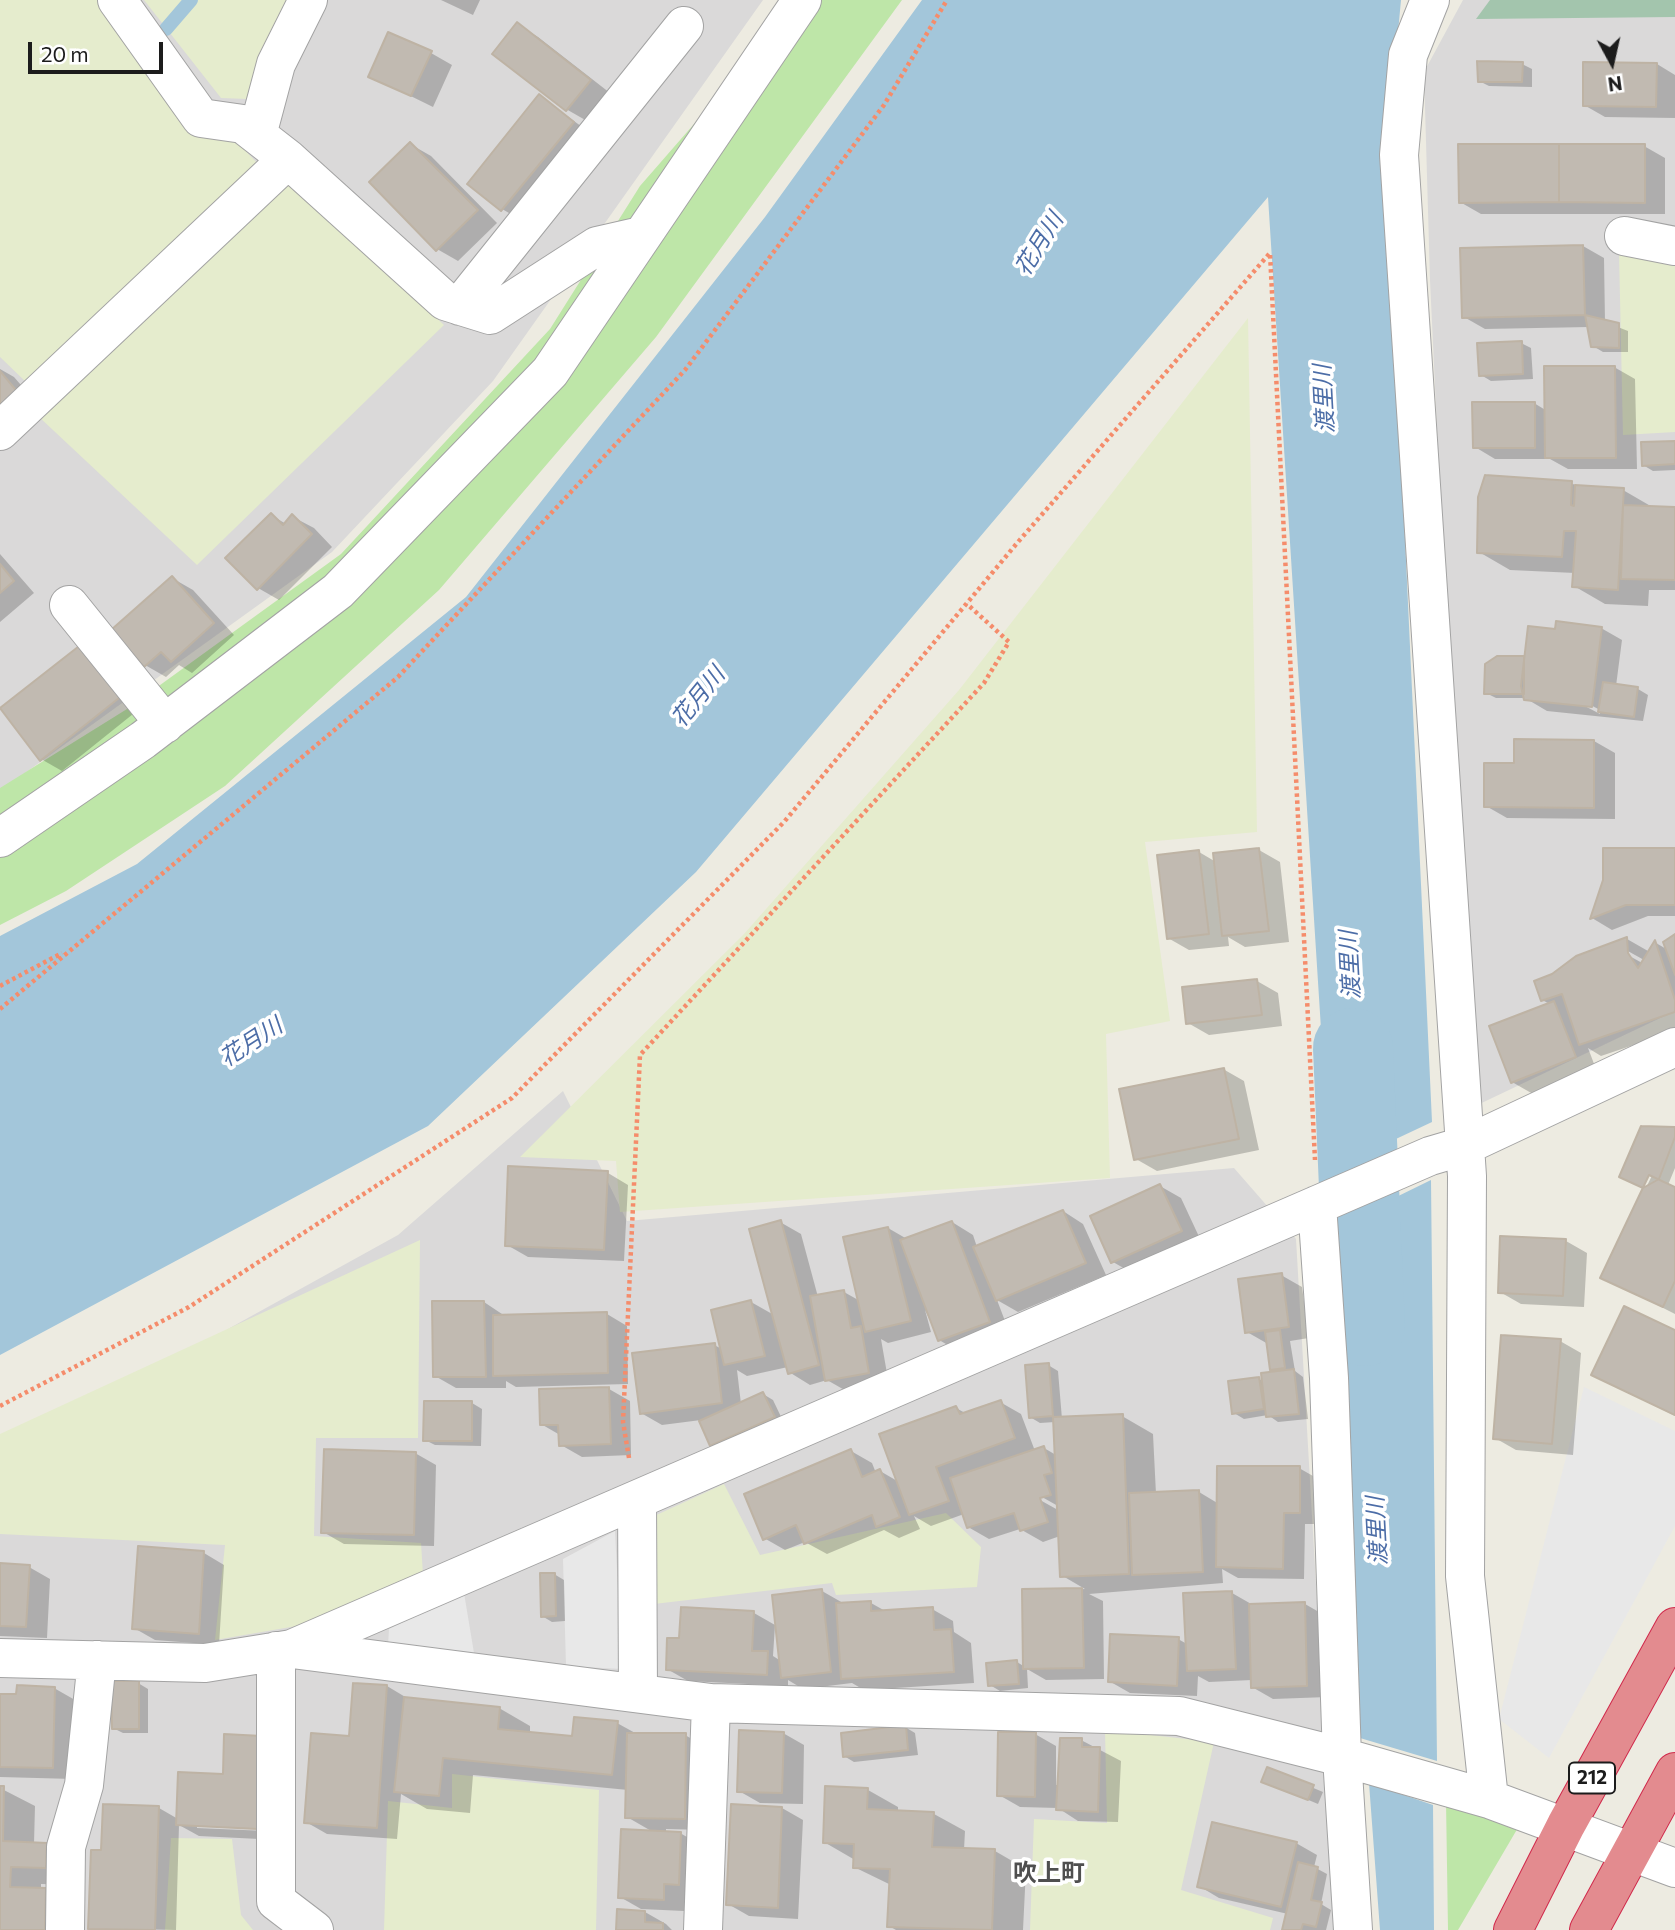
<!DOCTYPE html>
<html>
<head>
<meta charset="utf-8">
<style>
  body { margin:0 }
  #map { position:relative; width:1675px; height:1930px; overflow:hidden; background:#edebe1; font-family:Commissioner,sans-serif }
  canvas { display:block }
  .north { position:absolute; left:1577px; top:28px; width:70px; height:70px; -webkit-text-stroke:5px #fff; paint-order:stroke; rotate:172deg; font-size:19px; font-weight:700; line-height:28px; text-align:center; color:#1c1c1c }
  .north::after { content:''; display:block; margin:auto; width:24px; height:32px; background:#1c1c1c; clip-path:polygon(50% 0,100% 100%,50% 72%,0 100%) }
  .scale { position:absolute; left:28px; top:42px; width:135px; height:32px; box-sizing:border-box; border:4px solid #1c1c1c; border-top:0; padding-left:9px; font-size:21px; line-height:24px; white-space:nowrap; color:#1c1c1c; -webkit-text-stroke:5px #fff; paint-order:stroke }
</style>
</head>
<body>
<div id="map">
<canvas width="1675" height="1930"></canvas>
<div class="north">N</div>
<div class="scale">20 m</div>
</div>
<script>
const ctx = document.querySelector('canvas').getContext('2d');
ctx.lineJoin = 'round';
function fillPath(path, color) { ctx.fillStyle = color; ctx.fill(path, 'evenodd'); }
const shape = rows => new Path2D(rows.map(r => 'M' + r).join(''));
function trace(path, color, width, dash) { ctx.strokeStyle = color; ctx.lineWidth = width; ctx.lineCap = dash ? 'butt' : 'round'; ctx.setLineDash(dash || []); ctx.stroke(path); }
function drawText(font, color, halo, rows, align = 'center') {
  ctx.font = font + ' Commissioner,"Noto Sans JP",sans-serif'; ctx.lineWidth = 7; ctx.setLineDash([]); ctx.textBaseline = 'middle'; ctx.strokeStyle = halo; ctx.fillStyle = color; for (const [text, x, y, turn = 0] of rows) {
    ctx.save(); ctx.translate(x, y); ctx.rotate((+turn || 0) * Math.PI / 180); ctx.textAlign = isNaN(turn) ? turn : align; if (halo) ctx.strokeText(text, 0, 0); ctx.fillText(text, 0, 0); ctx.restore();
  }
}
fillPath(shape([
  [0,0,763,0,493,381,332,552,0,791],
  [1463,0,1675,0,1675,1011,1469,1109,1430,280,1424,72],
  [563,1091,627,1221,1234,1168,1296,1239,1336,1930,0,1930,0,1455,398,1235]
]), '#dad9d9');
fillPath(shape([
  [0,0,98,0,194,134,236,141,260,166,27,383,0,357],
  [144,0,288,0,248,99,221,98],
  [287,173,444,325,197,565,38,416],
  [1619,252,1675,262,1675,432,1623,435],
  [1248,318,1257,832,1145,842,1170,1021,1106,1034,1110,1178,620,1212,616,1161,520,1157,744,934,959,690],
  [420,1240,418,1438,316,1438,314,1536,421,1543,423,1575,320,1622,215,1640,225,1545,0,1534,0,1434],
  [724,1484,760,1555,946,1513,981,1547,977,1587,836,1595,832,1583,654,1604,652,1517],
  [1105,1730,1214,1742,1181,1890,1273,1918,1270,1930,1030,1930,1034,1819,1107,1823],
  [452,1774,599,1790,596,1930,384,1930,388,1801,452,1808],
  [171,1838,232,1839,241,1915,253,1930,165,1930]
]), '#e5eccd');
fillPath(shape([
  [802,0,902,0,656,337,439,590,225,786,66,891,0,925,0,788,127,709,341,554,550,329,640,186],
  [1446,1801,1519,1826,1458,1930,1448,1930]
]), '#bee6a8');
fillPath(shape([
  [1490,0,1675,0,1675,17,1476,19]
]), '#a3c5ad');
fillPath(shape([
  [1584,1387,1675,1431,1675,1526,1549,1758,1499,1719],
  [615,1531,622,1669,566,1666,563,1559],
  [464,1593,475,1659,388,1646,389,1629]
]), '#e8e8e8');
fillPath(shape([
  [922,0,1401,0,1387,150,1432,1122,1330,1170,1268,197,696,872,428,1126,0,1355,0,936,137,864,466,597,765,217],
  [1431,1180,1437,1761,1360,1738,1333,1228],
  [1369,1783,1433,1805,1434,1930,1380,1930]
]), '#a3c6da');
fillPath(shape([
  [441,0,480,0,473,15],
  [518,25,538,37,610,93,587,121,566,109],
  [431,53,452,65,433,107,370,76],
  [1522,64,1532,69,1532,87,1489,86,1479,81],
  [1657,64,1675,75,1675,118,1605,117,1584,105],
  [540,96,593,135,523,221,502,209],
  [410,144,431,156,497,223,458,261,437,249],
  [1644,146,1665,158,1665,214,1481,214,1460,202],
  [1583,246,1604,258,1605,322,1628,331,1628,352,1603,352,1593,346,1589,327,1485,329,1464,317],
  [1521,343,1531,348,1533,379,1491,381,1481,375],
  [1614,367,1635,379,1637,469,1568,469,1550,459,1495,459,1475,447,1534,403,1547,411],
  [0,369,14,377,40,407,0,441],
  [1675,443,1675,470,1653,471,1643,465],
  [1571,483,1579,487,1623,490,1654,508,1675,508,1675,590,1649,590,1648,606,1605,604,1574,586,1575,573,1510,570,1479,552],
  [271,515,286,524,293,517,314,528,332,547,279,600,258,588],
  [0,554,34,593,0,622],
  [172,578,193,590,234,635,192,673,179,665,166,677,145,665],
  [1601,628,1622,640,1616,686,1638,689,1648,695,1643,721,1547,711,1525,698,1496,698,1486,693,1523,658],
  [1585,702,1600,710,1600,714,1583,705],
  [84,645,143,706,62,771,41,759],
  [1594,741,1615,753,1615,819,1507,818,1486,806,1516,765],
  [1675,849,1675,916,1648,916,1612,930,1592,918,1604,881],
  [1259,850,1280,862,1289,942,1245,947,1228,937,1229,946,1189,950,1168,938,1199,852,1216,862],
  [1675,936,1675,1031,1601,1056,1588,1048,1596,1069,1533,1094,1512,1082,1550,1004,1542,1000,1627,939,1648,951,1648,955,1656,943,1668,950],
  [1626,950,1644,960,1644,964,1624,953],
  [1257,981,1278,993,1282,1026,1209,1035,1188,1023],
  [1223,1069,1244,1081,1259,1150,1157,1171,1136,1159],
  [1675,1129,1675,1168,1668,1185,1675,1189,1675,1314,1602,1277],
  [608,1173,628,1185,624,1261,528,1257,507,1245],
  [1160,1186,1181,1198,1202,1243,1134,1274,1113,1262],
  [1063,1211,1083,1224,1106,1275,1018,1312,997,1300,1010,1334,960,1352,939,1340,925,1310,931,1332,888,1343,881,1339,889,1385,848,1392,827,1380,810,1385,789,1372,788,1367,747,1376,737,1370,741,1404,763,1394,773,1400,784,1423,722,1451,712,1445,701,1420,662,1425,641,1413,714,1345,722,1349,751,1302,774,1315,780,1222,801,1234,818,1297,844,1292,860,1301,888,1228,907,1239,952,1222,973,1235,977,1247],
  [1566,1241,1587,1253,1584,1307,1521,1304,1500,1292],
  [1281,1275,1302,1287,1309,1338,1290,1341,1295,1371,1303,1377,1308,1419,1278,1422,1268,1415,1244,1419,1234,1413,1259,1379,1264,1382,1278,1373,1272,1369,1268,1344,1247,1332],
  [484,1302,505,1316,607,1314,627,1326,628,1384,516,1387,506,1381,506,1388,456,1388,435,1376],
  [1675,1332,1675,1416,1593,1374],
  [1560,1341,1581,1353,1573,1455,1516,1450,1495,1438],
  [1048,1365,1058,1371,1062,1419,1122,1416,1153,1434,1156,1494,1199,1492,1219,1504,1299,1468,1320,1480,1320,1524,1305,1524,1304,1579,1238,1578,1222,1569,1223,1583,1089,1594,1103,1601,1104,1679,1046,1680,1027,1669,1028,1688,1000,1691,990,1685,1017,1662,1025,1667,1024,1591,1085,1589,1061,1575,1060,1536,1043,1542,1020,1529,989,1539,968,1527,964,1514,931,1526,914,1516,920,1529,899,1538,884,1530,827,1554,805,1542,785,1550,764,1538,851,1451,872,1463,876,1473,880,1471,899,1482,956,1408,967,1414,1000,1402,1021,1414,1035,1451,1044,1448,1056,1455,1055,1422,1040,1423,1030,1417],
  [1033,1492,1058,1506,1058,1510,1031,1495],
  [609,1389,630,1401,631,1455,582,1457,561,1445,560,1435,541,1424],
  [472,1403,482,1409,481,1446,435,1445,425,1440],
  [415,1453,436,1465,434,1546,344,1544,323,1532],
  [204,1553,224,1565,219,1645,155,1640,134,1628],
  [0,1565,29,1567,50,1579,47,1638,0,1636],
  [554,1574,564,1580,565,1621,552,1622,542,1616],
  [822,1591,843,1603,871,1603,887,1612,932,1609,953,1621,954,1632,971,1643,974,1683,864,1690,852,1683,803,1689,788,1680,788,1686,688,1681,667,1669,681,1640,754,1613,775,1625,773,1656,781,1661],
  [1232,1593,1253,1605,1305,1604,1326,1616,1328,1697,1273,1699,1252,1687,1252,1680,1209,1682,1198,1676,1197,1696,1130,1693,1109,1681,1178,1639,1187,1644],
  [138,1683,148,1689,148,1733,123,1733,113,1728],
  [387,1686,407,1698,499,1708,530,1726,530,1734,574,1738,617,1723,637,1734,685,1735,706,1747,705,1830,666,1829,666,1833,680,1833,701,1845,699,1896,685,1895,684,1911,641,1909,620,1897,653,1832,627,1817,628,1790,473,1775,470,1813,427,1809,401,1794,397,1839,327,1834,306,1822,351,1738],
  [54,1688,75,1700,73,1779,0,1777,0,1696,18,1696],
  [905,1727,915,1733,918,1755,854,1762,844,1756],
  [783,1733,804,1745,803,1804,760,1803,739,1791],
  [1035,1734,1056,1746,1056,1785,1059,1785,1081,1740,1121,1761,1118,1822,1078,1821,1058,1808,1020,1807,999,1795],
  [226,1736,261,1738,282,1750,279,1840,199,1836,179,1825,176,1930,90,1928,92,1852,103,1852,104,1806,159,1808,178,1819,180,1774,224,1776],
  [197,1825,267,1828,267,1831,197,1828],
  [1268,1769,1323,1792,1318,1804,1263,1781],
  [0,1788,35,1806,34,1844,47,1845,78,1862,77,1885,41,1884,41,1890,76,1908,76,1930,0,1930],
  [868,1790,898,1807,898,1812,934,1814,965,1831,964,1850,995,1851,1026,1869,1023,1930,896,1930,889,1926,891,1885,854,1867,855,1860,824,1842],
  [733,1806,782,1808,803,1820,798,1919,749,1916,728,1904],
  [1296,1843,1317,1855,1314,1867,1327,1874,1321,1904,1331,1910,1326,1930,1284,1930,1288,1914,1219,1898,1199,1886],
  [645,1912,666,1924,672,1930,618,1930]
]), '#0003');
trace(shape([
  [166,29,191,0]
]), '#a3c6da', 14);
trace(shape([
  [1353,1048,1365,1326]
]), '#a3c6da', 80);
const building = shape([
  [517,22,591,80,566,111,492,54,517,22],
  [388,32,432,51,411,96,368,77,388,32],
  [1477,61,1523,62,1522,82,1478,82,1477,61],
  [1583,62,1657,63,1656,107,1583,106,1583,62],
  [539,94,574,122,501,211,467,184,539,94],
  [410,142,478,210,436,251,369,182,410,142],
  [1458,144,1559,144,1559,202,1459,203,1458,144],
  [1559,144,1645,144,1645,203,1559,202,1559,144],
  [1583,245,1585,315,1462,318,1460,248,1583,245],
  [1585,315,1619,323,1619,348,1591,347,1585,315],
  [1522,341,1523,374,1479,376,1477,343,1522,341],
  [1544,366,1615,366,1616,458,1545,458,1544,366],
  [0,371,20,395,0,412,0,371],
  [1472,402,1535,402,1535,448,1473,448,1472,402],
  [1675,441,1675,464,1642,466,1641,442,1675,441],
  [1485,475,1572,481,1571,505,1574,506,1575,485,1624,488,1618,590,1572,587,1576,531,1564,531,1562,557,1477,553,1478,497,1485,475],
  [1623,505,1675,507,1675,580,1621,579,1623,505],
  [271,513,283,525,292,514,312,534,257,590,225,558,271,513],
  [0,564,14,581,0,593,0,564],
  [172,576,214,623,171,662,161,652,144,667,111,630,172,576],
  [1556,621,1602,627,1592,707,1524,700,1521,686,1528,626,1555,629,1556,621],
  [83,643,124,694,40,761,0,708,83,643],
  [1497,656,1524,656,1524,694,1484,694,1485,664,1497,656],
  [1603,682,1638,687,1634,717,1598,712,1603,682],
  [1514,739,1594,740,1594,808,1484,807,1484,763,1514,763,1514,739],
  [1259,848,1269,931,1222,936,1213,853,1259,848],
  [1603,848,1675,848,1675,905,1626,905,1590,919,1603,880,1603,848],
  [1199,850,1209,934,1167,939,1157,855,1199,850],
  [1675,934,1675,975,1663,942,1675,934],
  [1627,937,1628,953,1638,968,1655,940,1675,1000,1675,1012,1579,1045,1562,994,1541,1001,1534,981,1552,974,1576,956,1627,937],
  [1257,979,1262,1015,1186,1024,1182,987,1257,979],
  [1554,1001,1576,1057,1511,1083,1489,1026,1554,1001],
  [1224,1068,1239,1139,1134,1160,1119,1089,1224,1068],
  [1641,1126,1675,1127,1675,1137,1659,1179,1643,1188,1619,1177,1641,1126],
  [508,1166,608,1171,604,1250,505,1246,508,1166],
  [1649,1175,1675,1187,1675,1281,1663,1307,1600,1278,1649,1175],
  [1160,1184,1182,1231,1111,1263,1090,1216,1160,1184],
  [1063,1210,1086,1263,996,1301,973,1247,1063,1210],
  [781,1220,819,1365,788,1374,749,1229,781,1220],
  [952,1221,990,1322,938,1341,900,1240,952,1221],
  [888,1227,911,1321,865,1332,843,1237,888,1227],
  [1500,1236,1566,1239,1563,1296,1498,1293,1500,1236],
  [1282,1273,1289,1327,1245,1333,1238,1279,1282,1273],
  [844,1290,851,1328,861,1326,869,1373,825,1381,810,1296,844,1290],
  [751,1300,765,1356,724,1365,711,1310,751,1300],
  [432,1301,484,1301,486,1377,433,1377,432,1301],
  [1624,1306,1675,1330,1675,1415,1591,1375,1624,1306],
  [607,1312,608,1373,493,1376,493,1315,607,1312],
  [1280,1330,1285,1368,1270,1370,1265,1332,1280,1330],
  [1501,1335,1561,1339,1552,1444,1493,1439,1501,1335],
  [715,1343,722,1403,640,1414,632,1353,715,1343],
  [1049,1363,1053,1416,1029,1418,1025,1365,1049,1363],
  [1294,1369,1299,1414,1266,1417,1261,1373,1294,1369],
  [1259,1377,1264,1409,1232,1414,1228,1381,1259,1377],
  [609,1387,611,1444,559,1446,558,1425,540,1425,539,1389,609,1387],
  [763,1392,775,1417,710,1446,699,1421,763,1392],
  [1001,1400,1015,1438,936,1467,949,1501,909,1515,879,1434,956,1406,960,1414,1001,1400],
  [424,1401,472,1401,472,1441,423,1441,424,1401],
  [1123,1414,1129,1574,1060,1577,1053,1417,1123,1414],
  [1044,1446,1052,1473,1044,1475,1051,1495,1040,1498,1048,1522,1020,1531,1014,1513,967,1528,950,1478,1044,1446],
  [324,1449,416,1452,414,1535,321,1533,324,1449],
  [851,1449,862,1477,880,1469,900,1517,876,1527,872,1515,804,1544,796,1525,763,1540,744,1494,851,1449],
  [1217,1466,1300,1466,1300,1513,1284,1513,1283,1569,1216,1567,1217,1466],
  [1199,1490,1203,1572,1132,1575,1129,1493,1199,1490],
  [138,1546,204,1551,199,1634,132,1629,138,1546],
  [0,1563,30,1565,26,1627,0,1626,0,1563],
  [540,1573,555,1573,556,1616,541,1617,540,1573],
  [1082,1588,1084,1668,1023,1669,1022,1589,1082,1588],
  [822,1589,831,1672,781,1678,772,1595,822,1589],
  [1232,1591,1236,1669,1187,1671,1183,1593,1232,1591],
  [871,1601,871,1611,933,1607,934,1630,951,1629,954,1672,841,1679,836,1603,871,1601],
  [1305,1602,1307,1686,1251,1688,1249,1604,1305,1602],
  [681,1607,754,1611,752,1651,768,1651,767,1675,666,1670,667,1638,679,1638,681,1607],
  [1110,1634,1179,1637,1177,1686,1108,1682,1110,1634],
  [1017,1660,1019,1684,988,1686,986,1663,1017,1660],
  [111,1681,139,1681,139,1729,112,1729,111,1681],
  [353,1683,387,1685,377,1828,304,1823,311,1733,349,1736,353,1683],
  [17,1685,55,1687,53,1768,0,1767,0,1694,16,1694,17,1685],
  [404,1697,500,1707,498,1729,572,1736,574,1717,618,1721,612,1775,443,1758,439,1796,394,1792,404,1697],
  [906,1725,908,1750,843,1757,841,1733,906,1725],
  [739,1730,784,1732,782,1793,737,1792,739,1730],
  [998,1732,1036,1732,1035,1797,997,1796,998,1732],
  [627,1733,686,1733,685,1819,625,1818,627,1733],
  [224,1734,262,1736,258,1829,176,1825,178,1772,223,1774,224,1734],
  [1060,1738,1082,1738,1082,1747,1100,1747,1098,1812,1056,1810,1060,1738],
  [1267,1767,1314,1785,1308,1800,1261,1782,1267,1767],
  [0,1786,4,1786,3,1841,47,1843,46,1868,11,1867,10,1887,46,1888,45,1930,0,1930,0,1786],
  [825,1786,868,1788,867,1809,934,1812,932,1847,995,1849,992,1930,887,1927,890,1869,853,1868,854,1844,823,1843,825,1786],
  [103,1804,159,1806,155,1930,88,1929,91,1850,101,1850,103,1804],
  [731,1804,782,1807,778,1908,726,1905,731,1804],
  [1212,1822,1297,1842,1281,1907,1197,1887,1212,1822],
  [621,1829,681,1832,679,1885,664,1884,664,1900,618,1898,621,1829],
  [1298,1862,1318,1867,1311,1900,1322,1902,1316,1927,1303,1924,1301,1930,1282,1930,1298,1862],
  [617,1909,645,1911,645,1922,663,1923,663,1930,616,1930,617,1909]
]);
fillPath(building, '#c1bab1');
trace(building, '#beb3a4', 2);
const minor = shape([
  [117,0,201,118,243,124,288,159,445,301,490,315,597,246,641,236],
  [1430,0,1408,55,1399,155,1467,1176,1465,1576,1489,1799],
  [257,135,276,64,308,0],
  [1624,236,1675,246],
  [460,306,684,26],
  [0,431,288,159],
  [69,605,165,724],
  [0,838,143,740,338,591,550,372,802,0],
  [1317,1205,1329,1378,1342,1757,1353,1930],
  [637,1500,638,1693],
  [294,1648,1317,1205,1430,1156,1464,1146,1675,1047],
  [276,1651,276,1901,314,1930],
  [0,1658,205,1663,292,1649,711,1703,1179,1716,1342,1757,1489,1799,1675,1868],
  [65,1930,66,1847,84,1785,97,1660],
  [703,1930,711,1703]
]);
const highway = shape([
  [1513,1930,1566,1825,1675,1627],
  [1589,1930,1675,1772]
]);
trace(minor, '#a3a3a3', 40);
trace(highway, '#d0294b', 40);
trace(shape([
  [0,986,62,953],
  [0,1009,398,677,685,370,884,105,947,0],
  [0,1406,189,1307,512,1098,784,822,1018,542,1270,253,1315,1160],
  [629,1458,623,1422,640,1055,984,683,1009,642,967,604]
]), '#f58c6b', 4.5, [3.5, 3.5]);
trace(minor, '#fff', 38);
trace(highway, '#e38b8f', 38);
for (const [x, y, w] of [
  [1592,1778,46]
]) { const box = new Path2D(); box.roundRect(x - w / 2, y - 15.5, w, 31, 5); ctx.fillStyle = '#fff'; ctx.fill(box); trace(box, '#1c1c1c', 2); }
drawText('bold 19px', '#1c1c1c', null, [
  ["212",1592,1778]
]);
drawText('italic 23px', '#4c6da7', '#fff', [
  ["花月川",1039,244,-58],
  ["渡里川",1324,399,-93],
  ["花月川",698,697,-51],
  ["渡里川",1350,965,-93],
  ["花月川",251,1042,-33],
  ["渡里川",1377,1531,-93]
]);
drawText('bold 24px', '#4f4f4f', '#fff', [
  ["吹上町",1049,1873]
]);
</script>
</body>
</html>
